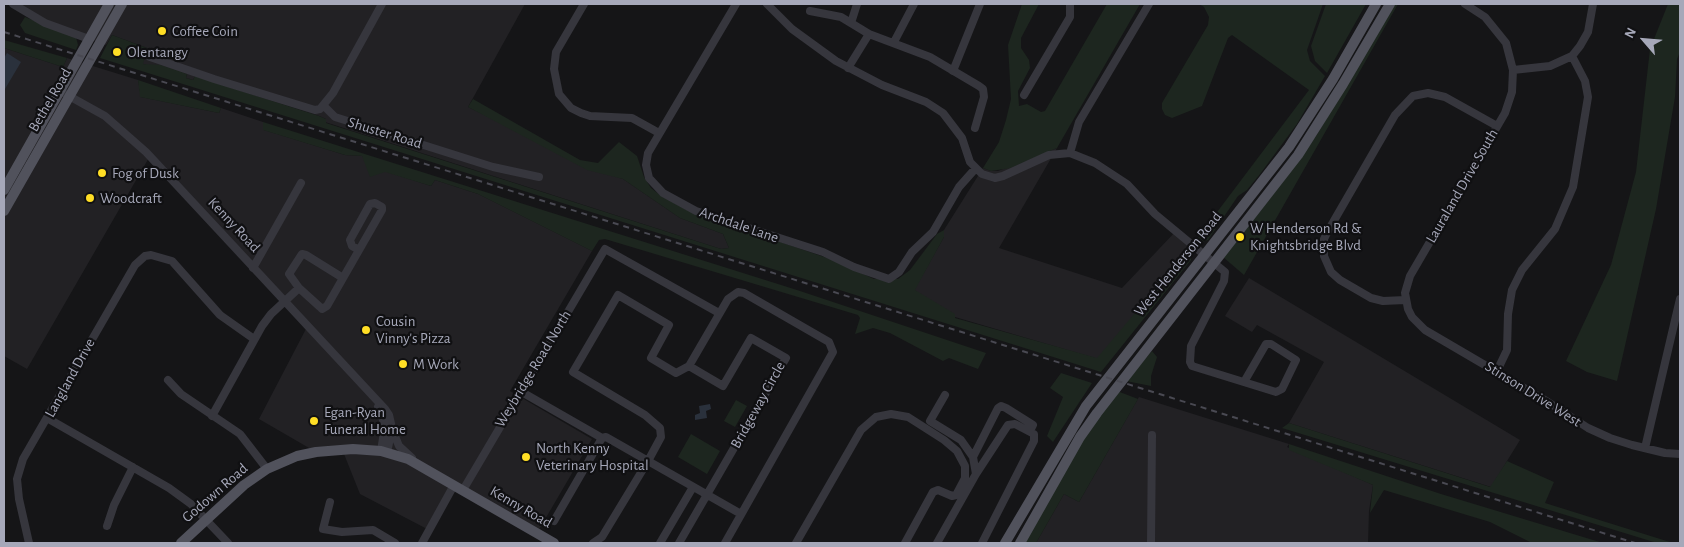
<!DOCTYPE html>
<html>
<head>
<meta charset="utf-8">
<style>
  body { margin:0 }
  #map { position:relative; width:1684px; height:547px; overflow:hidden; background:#151517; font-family:"Alegreya Sans",sans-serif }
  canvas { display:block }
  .frame { position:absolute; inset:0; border:5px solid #a6a8b9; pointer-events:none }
  .north { position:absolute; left:1619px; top:15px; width:50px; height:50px; -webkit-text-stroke:4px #101012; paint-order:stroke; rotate:297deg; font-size:14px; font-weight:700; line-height:20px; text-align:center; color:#a6a8b9 }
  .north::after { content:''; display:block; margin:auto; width:18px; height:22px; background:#a6a8b9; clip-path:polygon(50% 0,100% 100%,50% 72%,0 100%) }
</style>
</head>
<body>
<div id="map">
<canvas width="1684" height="547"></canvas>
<div class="frame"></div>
<div class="north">N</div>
</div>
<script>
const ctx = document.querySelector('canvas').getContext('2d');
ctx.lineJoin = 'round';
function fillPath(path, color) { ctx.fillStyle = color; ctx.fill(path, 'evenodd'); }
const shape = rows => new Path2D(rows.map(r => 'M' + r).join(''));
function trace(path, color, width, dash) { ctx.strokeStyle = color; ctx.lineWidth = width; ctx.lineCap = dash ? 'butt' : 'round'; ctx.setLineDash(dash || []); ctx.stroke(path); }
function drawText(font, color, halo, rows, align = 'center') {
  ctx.font = font + ' "Alegreya Sans",sans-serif'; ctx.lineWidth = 4.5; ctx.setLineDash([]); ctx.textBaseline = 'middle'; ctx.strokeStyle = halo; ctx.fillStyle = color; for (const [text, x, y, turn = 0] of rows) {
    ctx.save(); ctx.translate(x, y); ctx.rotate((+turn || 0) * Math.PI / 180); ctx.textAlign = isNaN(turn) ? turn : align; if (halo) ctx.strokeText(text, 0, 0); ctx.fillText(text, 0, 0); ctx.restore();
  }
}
fillPath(shape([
  [13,4,525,4,468,107,608,174,623,179,680,218,723,234,729,248,721,249,325,122,326,119,319,116,195,76,193,80,186,78,187,74,142,64,147,48,112,35,106,45,52,25],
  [4,48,63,67,67,58,138,80,141,97,219,113,221,108,263,122,264,130,345,155,362,156,385,171,431,186,435,180,478,194,592,251,510,391,592,439,537,533,455,487,429,530,360,494,342,449,316,452,259,419,307,327,150,156,27,369,4,356],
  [1057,148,999,248,1122,288,1176,231,1192,245,1098,359,955,317,914,290,944,237,944,230,983,168,991,171,998,171],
  [1249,278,1520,440,1491,487,1289,423,1324,362,1257,325,1252,332,1225,316],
  [1139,397,1289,444,1287,447,1373,485,1369,511,1368,543,1036,543,1064,494,1079,502]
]), '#222124');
fillPath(shape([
  [1022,4,1039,4,1021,38,1021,48,1029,60,1030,68,1018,91,1019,106,1027,104,1041,112,1045,111,1107,4,1140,4,1057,148,1011,168,991,171,983,168,999,142,1006,120,1011,99,1008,45],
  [1199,4,1323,4,1307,50,1310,61,1325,76,1297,124,1260,174,1247,190,1238,196,1208,240,1199,243,1196,240,1309,90,1232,35,1228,38,1202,106,1172,118,1165,115,1162,109,1162,103,1208,25,1209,17,1204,7],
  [1326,4,1366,4,1327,73,1315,61,1311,46],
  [1395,4,1398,4,1244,275,1223,257,1316,136],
  [1668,4,1680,4,1680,52,1677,59,1675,97,1656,209,1617,381,1587,372,1566,361,1611,265,1636,172,1650,49],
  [25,17,76,37,78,45,76,50,25,33,20,25],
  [112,35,147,48,143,64,161,65,187,74,186,78,193,80,195,76,319,116,326,119,326,123,721,249,729,248,723,234,680,218,623,179,587,170,468,107,473,99,580,160,598,163,619,142,637,156,644,177,651,188,660,195,687,210,833,260,874,279,898,279,910,270,937,234,944,230,944,237,915,290,955,314,955,318,1097,358,1189,249,1192,251,1191,260,1101,372,100,58],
  [4,40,67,58,63,67,4,48],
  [138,80,221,108,219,113,140,97],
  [263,122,797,290,986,353,978,369,949,358,943,361,890,333,873,328,855,334,860,318,858,315,605,239,599,240,592,251,478,194,435,180,431,186,385,172,370,177,362,156,345,155,263,130],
  [1152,351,1157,357,1151,376,1151,386,1126,381],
  [1061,373,1092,383,1053,442,1047,436,1063,397,1050,388],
  [1117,391,1138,399,1079,502,1064,494,1036,543,1024,543,1087,432],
  [736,400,747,406,735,427,724,421],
  [1289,423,1490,487,1507,461,1554,482,1545,503,1673,543,1657,543,1282,428],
  [691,434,720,451,707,474,678,457],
  [1289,444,1441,494,1603,543,1532,543,1490,522,1384,490,1370,513,1373,485,1289,450]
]), '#1d261f');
fillPath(shape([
  [7,53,21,62,5,89,4,58],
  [710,404,711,409,706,411,707,418,695,420,695,415,700,413,699,406]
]), '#2a313c');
trace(shape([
  [13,4,45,23,89,39],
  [584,4,556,52,554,69,559,94,571,108,581,113,590,116,632,118,659,133],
  [736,4,648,153,646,165,649,178,663,193,696,211,823,252,854,267,889,279,899,272,912,252,933,232,959,187,975,169],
  [767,4,792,29,836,61,882,85,926,102,943,113,962,138,970,162,982,174,995,178,1003,176,1049,155,1070,153,1095,163,1127,184,1155,214,1225,272,1224,281,1191,346,1190,362,1192,366,1276,392,1282,389,1296,360,1271,344,1266,344,1244,382],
  [1465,4,1485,17,1506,43,1513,70,1512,92,1505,113,1410,276,1405,293,1408,309,1412,317,1425,330,1548,402,1588,428,1610,438,1632,445,1665,453,1680,454],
  [810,11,841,17,869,34,930,57,979,86,983,89,984,97,975,128],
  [851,23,857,4],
  [894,42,914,4],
  [150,57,214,79,315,110,320,109,333,93,382,4],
  [848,68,869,34],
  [1513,70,1550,66,1572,56,1580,46,1588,32,1593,4],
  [953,71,980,4],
  [60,91,105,116,146,152,385,409,389,415,392,428,387,453],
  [1024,95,1070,17,1070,4],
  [324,106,335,117,493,167,539,177],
  [1070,153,1079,122,1149,4],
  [253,268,301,183],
  [299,288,289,274,302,254,306,255,343,278],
  [1405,300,1383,301,1371,298,1340,280,1331,272,1324,256,1324,239,1328,231,1395,115,1413,96,1428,93,1445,97,1497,126],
  [1497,371,1507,350,1508,314,1512,290,1522,270,1555,229,1573,187,1588,97,1585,81,1572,56],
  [168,380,181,394,240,434,267,469],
  [520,391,602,438,606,437,741,514],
  [945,395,930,421,961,440,973,457],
  [378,407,385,425,381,451],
  [212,416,262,326,271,314,299,288,320,307,322,309,327,306,382,210,382,207,375,203,370,204,350,240,352,246,359,250],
  [47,418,169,488,191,504,228,543],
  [392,429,399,446,412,458],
  [1645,448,1680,299],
  [976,474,1008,425,1015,424,1034,434,1034,441,982,543],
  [463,490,605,249,719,313],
  [330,502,323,529,342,532,373,530,395,543],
  [554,521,602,438],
  [107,526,114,505,133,467],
  [29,543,19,499,17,479,23,459,135,265,145,256,151,255,172,261,220,315,254,339],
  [422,543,454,485],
  [593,543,602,537,648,461,661,437,660,428,645,415,573,372,618,295,669,325,651,358,676,373,689,366,728,299,738,292,744,293,829,342,833,352,725,543],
  [660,543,693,487],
  [679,543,786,358,751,338,723,386,689,366],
  [796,543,861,430,876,417,891,414,908,417,944,440,957,451,965,466,965,478,956,495,952,496,938,490,933,492,905,543],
  [937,543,976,474,973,457,998,408,1001,406,1006,408,1033,425,1030,431],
  [1151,543,1152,435]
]), '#36363d', 8);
trace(shape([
  [4,190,109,4],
  [4,211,122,4],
  [181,543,244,485,267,469,297,456,316,452,353,449,381,451,408,459,554,543],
  [1005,543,1086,406,1289,147,1333,79,1376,4],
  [1020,543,1080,437,1097,413,1298,155,1343,84,1390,4]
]), '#51525c', 10);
trace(shape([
  [4,32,1635,543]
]), '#494952', 2, [6, 5]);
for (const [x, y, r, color] of [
  [162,31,5,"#ffde25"],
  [117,52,5,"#ffde25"],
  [102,173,5,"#ffde25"],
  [90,198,5,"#ffde25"],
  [1240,237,5,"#ffde25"],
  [366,330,5,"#ffde25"],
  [403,364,5,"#ffde25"],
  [314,421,5,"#ffde25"],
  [526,457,5,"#ffde25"]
]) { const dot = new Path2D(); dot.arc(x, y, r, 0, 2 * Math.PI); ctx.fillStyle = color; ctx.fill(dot); trace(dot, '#101012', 2); }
drawText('15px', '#a6a8b9', '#101012', [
  ["Coffee Coin",172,31],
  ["Olentangy",127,52],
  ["Fog of Dusk",112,173],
  ["Woodcraft",100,198],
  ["W Henderson Rd &",1250,228],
  ["Knightsbridge Blvd",1250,245],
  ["Cousin",376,321],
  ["Vinny's Pizza",376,338],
  ["M Work",413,364],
  ["Egan-Ryan",324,412],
  ["Funeral Home",324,429],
  ["North Kenny",536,448],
  ["Veterinary Hospital",536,465]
], 'left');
drawText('15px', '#a6a8b9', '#101012', [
  ["Bethel Road",50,100,-60],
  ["Shuster Road",385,133,17],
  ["Lauraland Drive South",1462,186,-60],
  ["Kenny Road",234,225,47],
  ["Archdale Lane",739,225,19],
  ["West Henderson Road",1178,264,-51],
  ["Weybridge Road North",533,369,-59],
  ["Langland Drive",70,378,-61],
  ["Stinson Drive West",1533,394,32],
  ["Bridgeway Circle",758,405,-61],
  ["Godown Road",215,493,-41],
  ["Kenny Road",521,507,30]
]);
</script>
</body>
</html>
